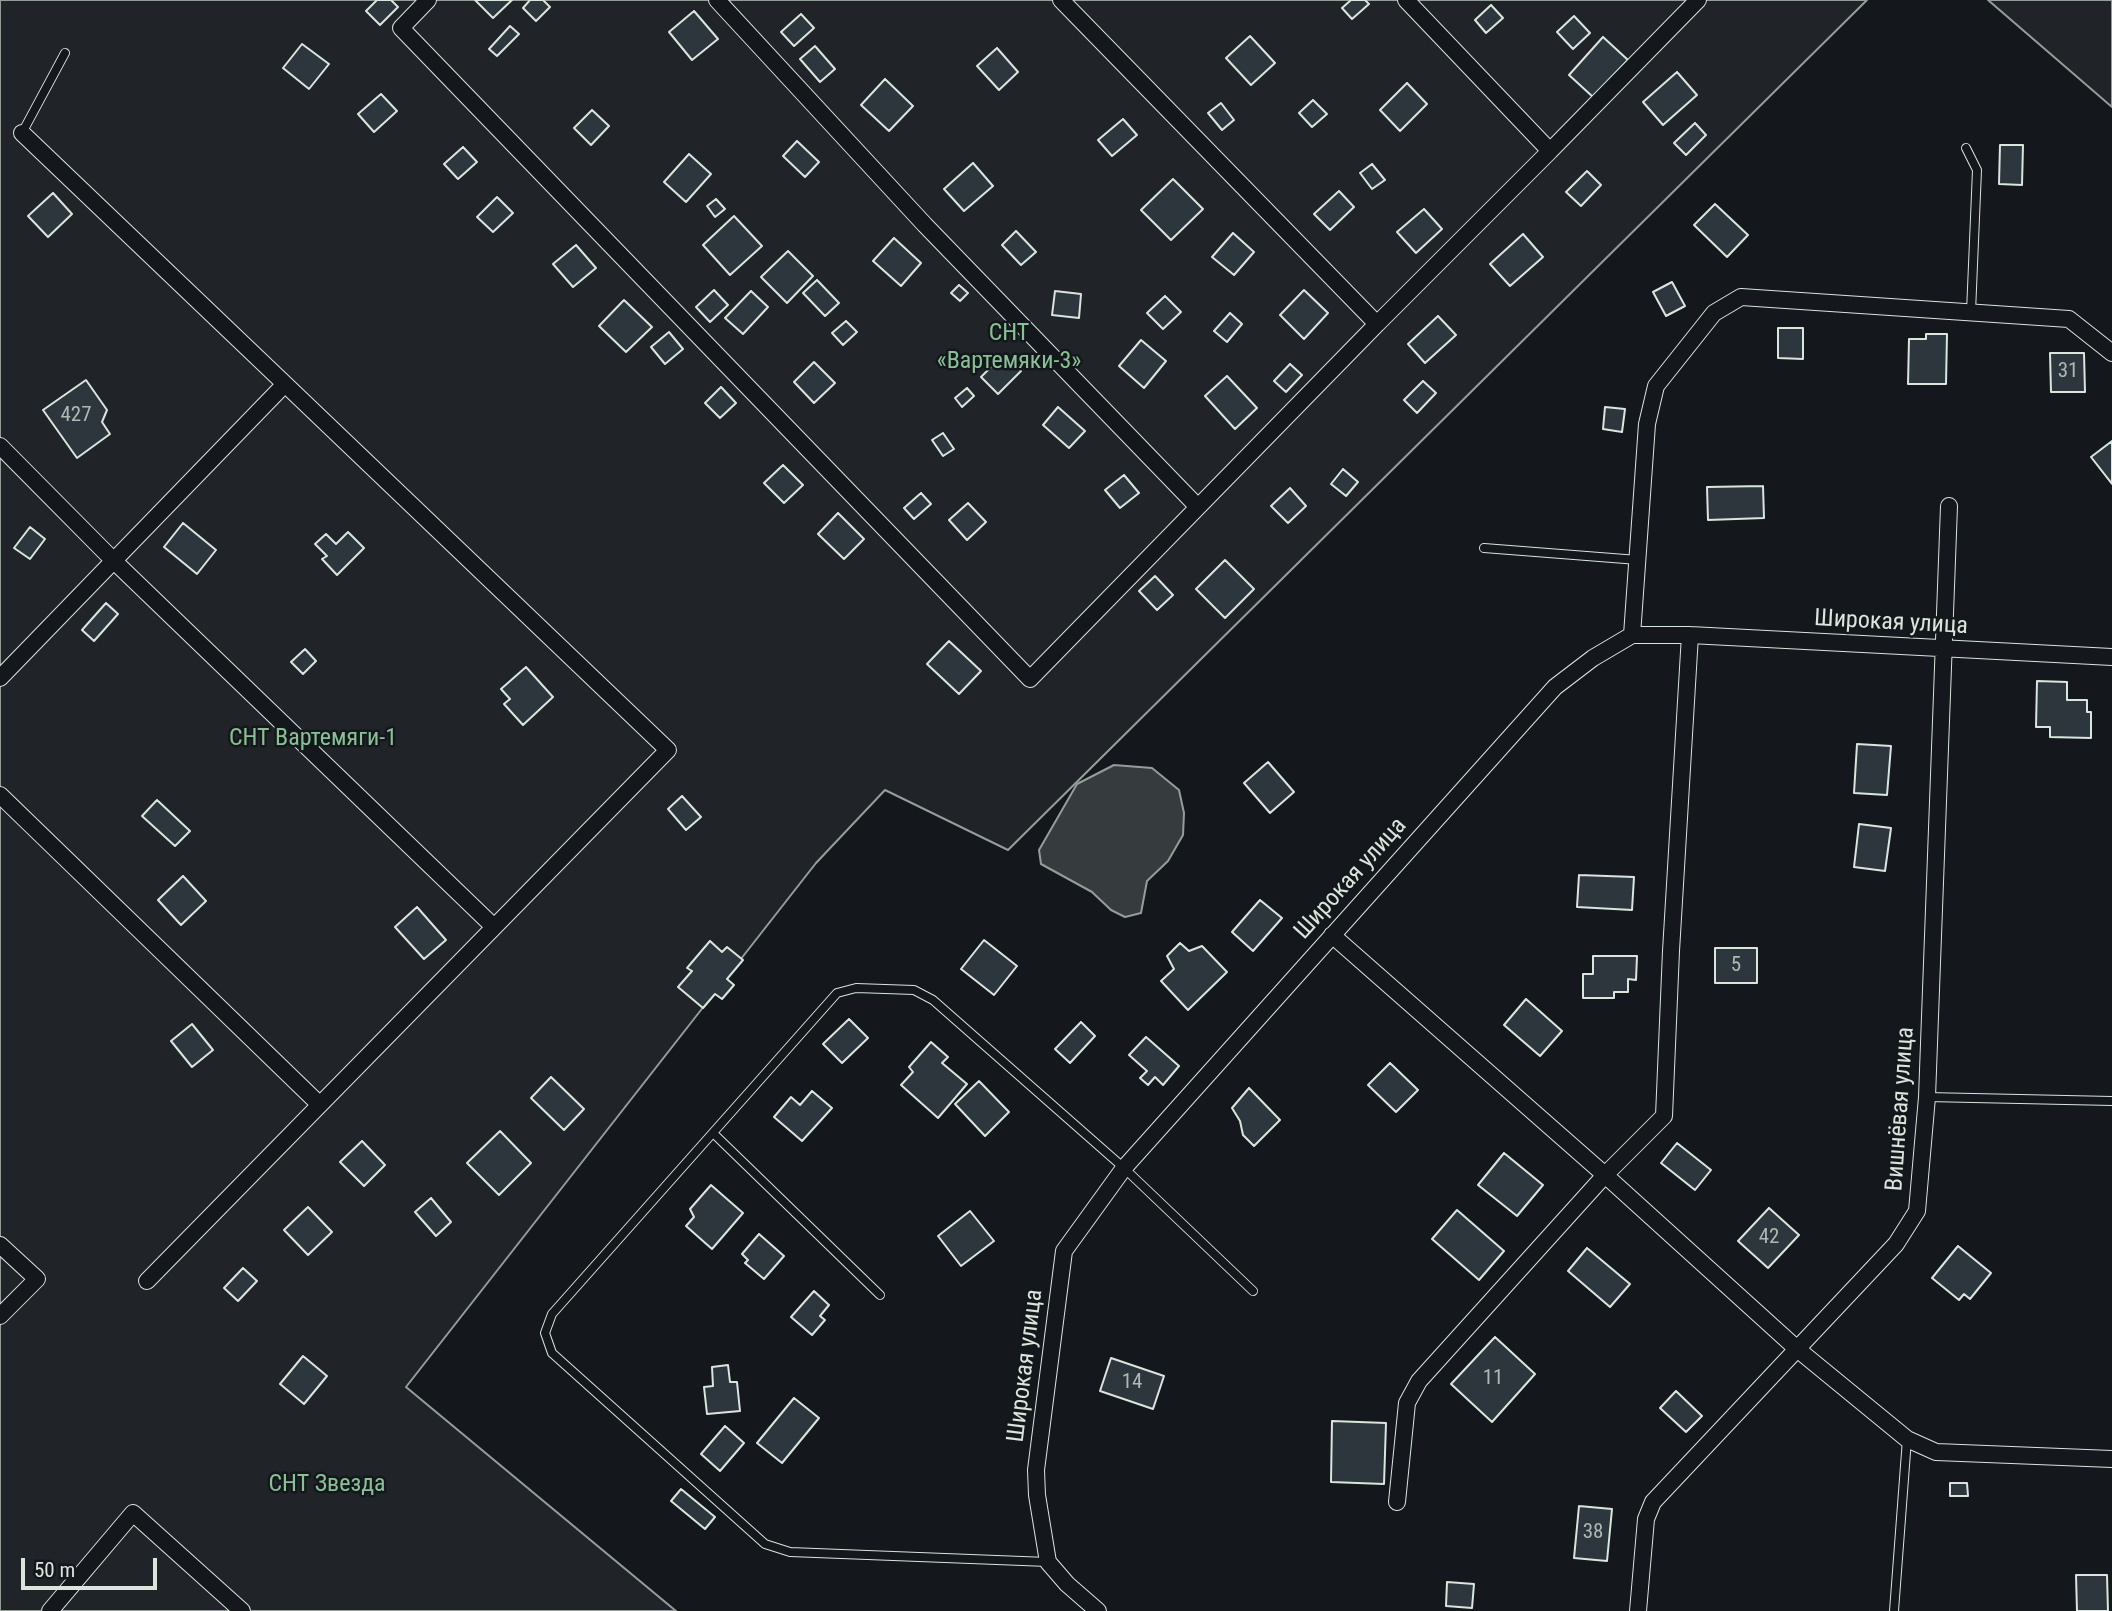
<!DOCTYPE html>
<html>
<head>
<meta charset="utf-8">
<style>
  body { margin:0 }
  #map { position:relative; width:2112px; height:1611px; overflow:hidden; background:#14181c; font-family:"Roboto Condensed",sans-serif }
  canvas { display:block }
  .scale { position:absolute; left:21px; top:1558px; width:136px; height:32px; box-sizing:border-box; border:4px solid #d8e6dc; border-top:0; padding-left:9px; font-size:21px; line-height:24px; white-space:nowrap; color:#d8e6dc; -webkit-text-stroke:5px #14181c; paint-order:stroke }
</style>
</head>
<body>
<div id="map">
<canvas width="2112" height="1611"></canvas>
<div class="scale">50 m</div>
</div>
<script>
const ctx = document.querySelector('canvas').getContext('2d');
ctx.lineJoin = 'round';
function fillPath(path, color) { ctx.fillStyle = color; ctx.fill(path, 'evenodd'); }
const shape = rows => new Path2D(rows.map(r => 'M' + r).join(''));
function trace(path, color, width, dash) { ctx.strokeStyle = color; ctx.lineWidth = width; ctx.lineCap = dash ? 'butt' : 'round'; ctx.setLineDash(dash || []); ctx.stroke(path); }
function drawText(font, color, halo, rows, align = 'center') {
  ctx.font = font + ' "Roboto Condensed",sans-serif'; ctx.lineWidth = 5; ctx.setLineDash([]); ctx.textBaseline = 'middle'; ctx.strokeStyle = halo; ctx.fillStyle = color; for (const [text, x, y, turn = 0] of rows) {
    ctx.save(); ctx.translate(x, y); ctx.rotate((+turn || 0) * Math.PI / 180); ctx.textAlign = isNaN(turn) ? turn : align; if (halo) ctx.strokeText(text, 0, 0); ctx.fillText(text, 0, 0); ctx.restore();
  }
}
const green = shape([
  [0,0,1867,0,1008,850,885,790,816,863,406,1387,676,1611,0,1611,0,0],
  [1988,0,2112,0,2112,107,1988,0]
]);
fillPath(green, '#202428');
trace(green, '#939e99', 2);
const water = shape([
  [1114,765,1152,768,1179,790,1184,813,1183,835,1168,861,1147,881,1141,913,1125,917,1111,910,1092,892,1041,864,1039,850,1077,784,1114,765]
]);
fillPath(water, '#363b3e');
trace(water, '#939e99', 2);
const building = shape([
  [377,0,391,0,398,7,380,25,366,11,377,0],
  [475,0,512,0,493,18,475,0],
  [530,0,543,0,550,7,536,21,523,8,530,0],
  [1351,0,1365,0,1369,4,1352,19,1342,8,1351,0],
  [1491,5,1503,18,1486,33,1475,20,1491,5],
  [694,11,718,39,692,60,669,32,694,11],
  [801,14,814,28,794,46,781,32,801,14],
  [1574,16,1590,33,1573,49,1557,32,1574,16],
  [510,26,519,34,497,56,489,49,510,26],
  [1250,36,1275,63,1251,85,1226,58,1250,36],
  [1603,37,1628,60,1593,97,1569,75,1603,37],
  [302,44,329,64,309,89,283,68,302,44],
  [815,46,835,69,820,82,800,59,815,46],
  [997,48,1018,72,999,90,977,66,997,48],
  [1677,72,1697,95,1663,125,1643,102,1677,72],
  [885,79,913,106,889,131,861,105,885,79],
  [1407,83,1427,104,1400,131,1380,110,1407,83],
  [381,94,397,111,374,132,358,114,381,94],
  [1313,100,1327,114,1312,127,1299,113,1313,100],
  [1221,103,1234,120,1222,130,1208,113,1221,103],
  [592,110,609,126,591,145,574,128,592,110],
  [1123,119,1137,135,1112,156,1098,140,1123,119],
  [1695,123,1706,135,1686,155,1674,143,1695,123],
  [797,141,819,162,805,177,783,156,797,141],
  [2000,145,2023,145,2022,185,1999,184,2000,145],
  [463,147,477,162,458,179,444,164,463,147],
  [689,154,711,174,686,202,664,182,689,154],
  [973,163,993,186,964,211,944,189,973,163],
  [1372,164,1385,180,1372,189,1360,173,1372,164],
  [1587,171,1601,185,1581,206,1566,192,1587,171],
  [1173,179,1203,209,1171,240,1141,210,1173,179],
  [1339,191,1354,207,1330,230,1314,214,1339,191],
  [53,193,72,214,48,237,28,216,53,193],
  [497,197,513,213,493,232,477,217,497,197],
  [716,199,725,209,715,217,707,206,716,199],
  [1715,204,1748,235,1727,257,1694,225,1715,204],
  [1424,209,1442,229,1416,253,1397,232,1424,209],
  [734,216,762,246,730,275,703,245,734,216],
  [1016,231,1036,252,1021,265,1002,245,1016,231],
  [1233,233,1254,252,1234,275,1212,257,1233,233],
  [1523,234,1543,257,1510,286,1490,264,1523,234],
  [894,238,921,263,901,286,873,261,894,238],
  [576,245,596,268,573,287,553,264,576,245],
  [788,251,813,276,787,303,761,277,788,251],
  [817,280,839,303,825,316,803,293,817,280],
  [1672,282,1685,306,1666,316,1653,292,1672,282],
  [959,285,968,293,960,301,951,293,959,285],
  [714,290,728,305,710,322,696,307,714,290],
  [1304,290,1328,313,1304,339,1280,315,1304,290],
  [751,291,768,307,743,334,725,318,751,291],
  [1055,291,1081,294,1079,318,1052,315,1055,291],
  [1165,296,1181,312,1163,329,1147,313,1165,296],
  [624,300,652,327,626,352,599,326,624,300],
  [1230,313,1242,324,1227,342,1214,331,1230,313],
  [1438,316,1456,335,1425,363,1408,344,1438,316],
  [846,321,857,332,843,345,832,333,846,321],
  [1778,328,1803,328,1803,359,1778,358,1778,328],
  [669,332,683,349,665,364,651,347,669,332],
  [1926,334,1947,334,1946,384,1908,384,1909,339,1926,339,1926,334],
  [1141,340,1166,361,1144,388,1119,366,1141,340],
  [2050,353,2084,353,2085,392,2051,392,2050,353],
  [1004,354,1021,371,998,394,981,377,1004,354],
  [814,362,835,383,814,403,794,382,814,362],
  [1290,364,1302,375,1286,392,1274,381,1290,364],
  [1227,376,1257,408,1235,429,1205,396,1227,376],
  [86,380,107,410,102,422,110,434,77,458,43,410,86,380],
  [1423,381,1436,393,1417,413,1404,400,1423,381],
  [721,387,736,403,720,418,705,403,721,387],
  [967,388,974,396,962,407,955,398,967,388],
  [1058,407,1085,431,1069,448,1043,425,1058,407],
  [1605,407,1625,409,1622,432,1603,429,1605,407],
  [943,433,954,449,943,456,932,440,943,433],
  [2112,441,2112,484,2091,457,2112,441],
  [783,465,803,485,784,503,764,483,783,465],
  [1343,469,1358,482,1346,496,1331,484,1343,469],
  [1124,475,1139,493,1120,508,1105,490,1124,475],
  [1763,486,1764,518,1708,520,1707,487,1763,486],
  [1290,488,1306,506,1288,523,1271,506,1290,488],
  [921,493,931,504,914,519,904,508,921,493],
  [968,503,986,522,967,540,949,520,968,503],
  [838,513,864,539,844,559,818,534,838,513],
  [183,523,216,550,197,574,164,547,183,523],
  [30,527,45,539,30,559,14,548,30,527],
  [348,532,364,548,337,575,322,559,327,556,315,544,326,534,336,544,348,532],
  [1225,560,1254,589,1225,618,1196,589,1225,560],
  [1155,576,1173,595,1157,610,1139,591,1155,576],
  [106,603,118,614,94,641,82,630,106,603],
  [949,641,981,671,959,694,927,664,949,641],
  [305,649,316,661,303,674,291,662,305,649],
  [526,667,553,697,523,725,504,704,510,699,501,689,526,667],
  [2037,681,2067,682,2067,700,2087,700,2087,712,2091,712,2091,738,2050,737,2050,727,2036,727,2037,681],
  [1857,744,1891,746,1887,795,1854,793,1857,744],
  [1268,762,1294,792,1270,813,1244,783,1268,762],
  [682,796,701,817,686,830,668,809,682,796],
  [157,800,190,831,175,846,142,816,157,800],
  [1859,824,1891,828,1885,871,1854,867,1859,824],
  [1579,875,1634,877,1632,910,1577,907,1579,875],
  [183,876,206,901,181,925,158,900,183,876],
  [1260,900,1282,918,1253,951,1232,932,1260,900],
  [417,907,446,940,424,959,395,927,417,907],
  [984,940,1017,966,994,995,961,969,984,940],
  [710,941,722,952,727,947,743,960,727,979,734,985,722,999,715,994,703,1008,678,987,692,971,687,968,710,941],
  [1180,943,1189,951,1202,946,1227,972,1188,1010,1161,981,1174,969,1167,956,1180,943],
  [1715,948,1757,948,1757,983,1715,983,1715,948],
  [1593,956,1637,956,1636,980,1628,979,1628,992,1614,992,1614,998,1583,998,1583,974,1593,974,1593,956],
  [1526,999,1562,1031,1540,1056,1504,1025,1526,999],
  [849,1019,868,1038,842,1063,823,1044,849,1019],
  [1081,1022,1095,1036,1070,1063,1055,1049,1081,1022],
  [192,1024,213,1050,192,1067,171,1041,192,1024],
  [1146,1037,1179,1066,1163,1085,1155,1077,1148,1085,1140,1078,1147,1071,1129,1055,1146,1037],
  [931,1042,948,1057,942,1063,967,1084,938,1118,901,1085,913,1072,909,1067,931,1042],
  [1390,1063,1418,1090,1396,1112,1368,1085,1390,1063],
  [551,1077,584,1109,564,1130,531,1098,551,1077],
  [979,1081,1009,1112,985,1136,955,1104,979,1081],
  [1249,1088,1280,1120,1254,1146,1243,1135,1240,1121,1232,1108,1249,1088],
  [812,1091,832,1108,802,1141,774,1117,791,1097,800,1105,812,1091],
  [500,1131,531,1163,499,1195,467,1163,500,1131],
  [362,1141,385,1165,364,1186,340,1162,362,1141],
  [1677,1143,1711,1170,1695,1190,1661,1163,1677,1143],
  [1504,1153,1543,1185,1517,1216,1478,1185,1504,1153],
  [711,1185,743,1213,712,1249,686,1226,694,1217,690,1209,711,1185],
  [431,1198,451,1222,436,1236,415,1212,431,1198],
  [308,1207,332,1232,308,1255,284,1230,308,1207],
  [1769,1208,1799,1235,1768,1268,1738,1241,1769,1208],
  [1457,1210,1504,1251,1479,1280,1432,1239,1457,1210],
  [970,1211,994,1241,961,1266,938,1236,970,1211],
  [759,1234,784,1256,764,1279,745,1263,748,1260,742,1254,759,1234],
  [1958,1246,1991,1273,1970,1299,1964,1294,1959,1300,1932,1278,1958,1246],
  [1587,1248,1630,1284,1610,1307,1568,1271,1587,1248],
  [243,1268,257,1281,238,1301,224,1288,243,1268],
  [814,1291,829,1305,820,1316,825,1320,812,1335,791,1317,814,1291],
  [1495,1337,1535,1374,1492,1422,1451,1384,1495,1337],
  [303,1356,327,1376,304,1404,280,1384,303,1356],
  [1111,1358,1164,1376,1153,1409,1100,1391,1111,1358],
  [728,1365,730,1382,737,1382,740,1411,707,1414,704,1387,713,1386,712,1367,728,1365],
  [1676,1391,1702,1416,1686,1432,1660,1408,1676,1391],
  [794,1398,819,1418,782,1463,757,1443,794,1398],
  [1332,1421,1386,1423,1384,1484,1331,1482,1332,1421],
  [725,1426,744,1443,720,1471,701,1454,725,1426],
  [1950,1483,1967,1483,1968,1496,1950,1496,1950,1483],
  [681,1489,715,1517,705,1529,671,1501,681,1489],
  [1579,1506,1612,1509,1607,1561,1574,1558,1579,1506],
  [2076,1575,2107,1575,2108,1611,2077,1611,2076,1575],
  [1447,1582,1474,1584,1472,1608,1446,1606,1447,1582]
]);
fillPath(building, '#2c363c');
trace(building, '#d8e6dc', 2);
const lane = shape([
  [22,133,65,53],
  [1966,148,1977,170,1971,312],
  [1484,548,1638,560],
  [1927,1097,2112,1101],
  [713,1133,880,1295],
  [1048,1562,790,1552,765,1544,552,1353,545,1333,552,1314,837,993,856,988,914,990,933,1000,1124,1168,1253,1291],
  [1894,1611,1907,1439]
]);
const street = shape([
  [428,0,401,28,1030,679,1377,324,1061,0],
  [717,0,925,225,1196,505],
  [1406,0,1550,151,1698,0],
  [1377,324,1550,151],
  [0,446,114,561,493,926],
  [1632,635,1647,424,1656,386,1714,313,1741,297,2069,319,2112,353],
  [0,678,285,384,22,133],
  [0,795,319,1104],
  [1332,935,1605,1175,1796,1348,1907,1439,1936,1452,2112,1459],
  [0,1245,37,1279,0,1316],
  [147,1281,668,750,285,384],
  [1397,1502,1407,1403,1419,1381,1605,1175,1664,1116,1671,951,1690,635],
  [50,1611,133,1513,242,1611],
  [1098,1611,1067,1584,1048,1562,1037,1495,1036,1470,1064,1251,1124,1168,1555,687,1593,658,1632,635,1690,635,2112,657],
  [1638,1611,1646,1519,1653,1502,1896,1244,1917,1211,1927,1097,1949,506]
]);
trace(lane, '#d8e6dc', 10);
trace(street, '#d8e6dc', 18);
trace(lane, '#14181c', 8);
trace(street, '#14181c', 16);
drawText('21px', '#adbab4', null, [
  ["31",2068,372],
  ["427",76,416],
  ["5",1736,966],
  ["42",1769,1238],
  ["11",1493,1379],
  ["14",1132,1383],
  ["38",1593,1533]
]);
drawText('24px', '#8ac095', '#14181c', [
  ["СНТ",1009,334],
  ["«Вартемяки-3»",1009,362],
  ["СНТ Вартемяги-1",313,739],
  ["СНТ Звезда",327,1485]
]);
drawText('24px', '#d8e6dc', '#14181c', [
  ["Широкая улица",1891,623,3],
  ["Широкая улица",1351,879,-48],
  ["Вишнёвая улица",1901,1109,-86],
  ["Широкая улица",1026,1366,-83]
]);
</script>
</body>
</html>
